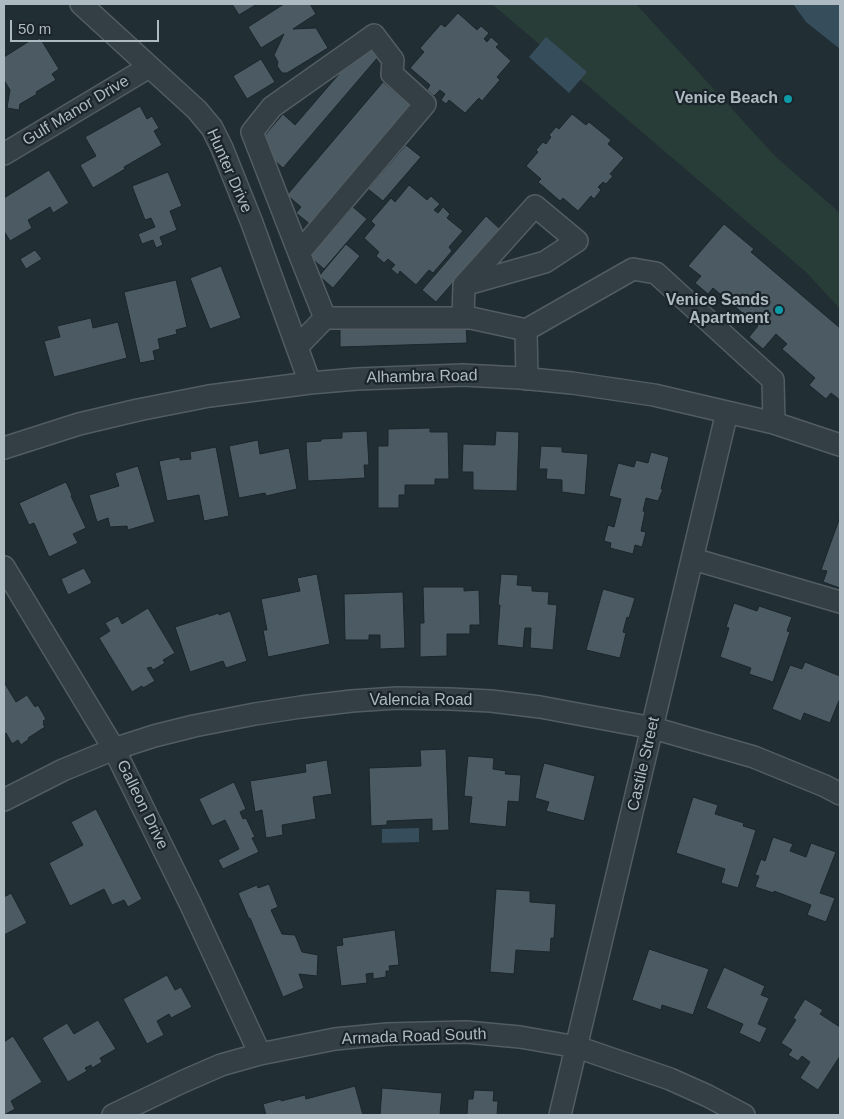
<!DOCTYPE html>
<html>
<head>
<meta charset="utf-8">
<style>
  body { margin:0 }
  #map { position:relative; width:844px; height:1119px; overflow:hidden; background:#212e34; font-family:Helvetica,sans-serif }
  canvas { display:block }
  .frame { position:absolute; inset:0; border:5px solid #aebac2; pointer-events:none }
  .scale { position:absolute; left:10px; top:20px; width:149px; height:22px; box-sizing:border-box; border:2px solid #aebac2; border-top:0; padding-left:6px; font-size:15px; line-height:18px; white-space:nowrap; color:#aebac2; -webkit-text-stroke:4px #1a242a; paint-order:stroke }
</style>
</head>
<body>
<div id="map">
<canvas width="844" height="1119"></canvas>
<div class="frame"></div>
<div class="scale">50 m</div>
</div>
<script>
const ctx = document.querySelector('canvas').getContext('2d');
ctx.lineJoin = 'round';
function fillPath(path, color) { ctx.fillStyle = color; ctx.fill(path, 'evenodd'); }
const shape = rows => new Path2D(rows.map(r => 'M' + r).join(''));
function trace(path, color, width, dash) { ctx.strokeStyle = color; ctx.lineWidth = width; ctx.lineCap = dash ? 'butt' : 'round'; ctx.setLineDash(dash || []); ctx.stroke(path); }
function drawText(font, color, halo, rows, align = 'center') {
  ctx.font = font + ' Helvetica,sans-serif'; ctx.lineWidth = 4.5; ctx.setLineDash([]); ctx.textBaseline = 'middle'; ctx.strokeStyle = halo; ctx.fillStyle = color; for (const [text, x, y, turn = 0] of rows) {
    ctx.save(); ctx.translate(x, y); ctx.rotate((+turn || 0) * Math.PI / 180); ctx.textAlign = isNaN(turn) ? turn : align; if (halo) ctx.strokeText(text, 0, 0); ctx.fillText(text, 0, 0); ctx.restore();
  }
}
fillPath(shape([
  [492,4,636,4,775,156,840,213,840,309,806,272]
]), '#293d38');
fillPath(shape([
  [793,4,840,4,840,49,806,22],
  [546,37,587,72,569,93,529,57],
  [419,828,419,842,382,843,382,829]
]), '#364d5b');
const building = shape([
  [232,4,257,4,239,15,232,4],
  [284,4,310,4,316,14,293,29,316,28,328,48,287,73,282,73,277,66,278,62,274,55,284,34,261,48,248,27,284,4],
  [458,13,477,30,481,26,489,33,484,39,487,42,491,37,499,44,496,47,511,61,497,77,500,80,482,101,479,98,465,113,449,100,446,104,441,100,445,94,440,90,434,96,427,90,430,85,410,68,424,52,420,48,441,24,445,27,458,13],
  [40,38,59,69,52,74,56,80,36,92,37,94,20,104,19,110,7,108,10,90,4,80,4,57,31,40,33,42,40,38],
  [364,45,379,56,283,168,269,156,258,143,283,114,295,125,364,45],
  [261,59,275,82,247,99,233,76,261,59],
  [383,82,412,107,311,225,296,213,301,207,287,195,383,82],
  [140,106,147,119,152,116,159,128,154,131,162,145,124,167,125,169,93,188,80,165,96,156,85,137,140,106],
  [572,114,586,125,589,122,611,140,608,144,624,158,610,174,613,176,606,184,603,182,598,187,601,190,594,199,591,196,578,211,563,198,560,201,538,182,541,179,526,166,538,152,536,150,543,142,546,144,551,137,549,135,556,127,559,129,572,114],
  [406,145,421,157,383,201,368,189,406,145],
  [49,170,69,203,53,213,50,207,28,220,32,228,10,241,4,231,4,198,49,170],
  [168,172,182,206,170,211,177,230,160,237,163,245,156,248,153,240,142,244,138,234,155,227,151,218,145,220,132,186,168,172],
  [409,185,427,200,431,196,440,204,434,210,438,213,443,207,450,214,447,218,463,231,449,247,452,251,433,273,429,270,416,285,400,271,398,275,391,269,395,265,388,259,384,263,376,256,379,252,364,238,375,225,371,221,391,198,395,202,409,185],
  [353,207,367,219,324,269,310,257,353,207],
  [486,216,500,229,436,302,422,290,486,216],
  [724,224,754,249,751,252,840,328,840,400,831,393,826,399,809,385,815,378,782,349,787,344,776,334,763,349,749,337,758,326,713,288,708,294,695,283,701,276,688,266,724,224],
  [346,244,360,256,333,288,319,276,346,244],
  [35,250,42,259,26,269,20,259,35,250],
  [221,266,241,318,210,329,190,278,221,266],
  [176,280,187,327,176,330,177,334,158,339,160,349,153,351,155,360,140,363,124,292,176,280],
  [91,318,93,328,118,322,127,358,54,377,44,341,60,337,57,326,91,318],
  [466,323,467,343,340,347,340,326,466,323],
  [430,428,430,432,448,432,449,479,435,479,435,485,405,485,405,495,399,495,399,508,378,508,378,446,388,446,388,429,430,428],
  [367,431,369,465,364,465,365,478,308,481,306,442,321,441,321,439,342,438,342,432,367,431],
  [496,431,519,432,517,491,473,490,473,472,462,472,463,444,495,445,496,431],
  [258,440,260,454,289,448,297,489,266,496,265,493,239,498,229,446,258,440],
  [541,446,562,447,562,452,588,454,585,495,562,492,562,480,546,479,547,469,539,469,541,446],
  [216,447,229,516,204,521,199,495,167,501,159,461,180,457,180,460,191,459,190,452,216,447],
  [651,452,669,457,661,489,663,489,658,501,646,498,643,511,645,512,641,531,646,532,642,547,635,545,633,554,610,548,611,543,604,541,608,525,614,527,621,499,609,496,618,463,634,467,636,460,648,463,651,452],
  [138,466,155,522,128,530,127,526,110,527,108,518,97,522,89,495,119,486,115,473,138,466],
  [66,482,72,495,71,496,86,528,73,534,78,543,49,557,34,523,29,525,19,503,66,482],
  [840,517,840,588,823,582,827,571,821,570,840,517],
  [84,568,92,583,68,595,61,579,84,568],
  [317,574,330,644,268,657,263,630,267,630,261,599,300,591,297,578,317,574],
  [501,574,518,575,517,585,532,586,532,591,549,592,548,604,557,605,553,650,530,648,531,628,525,628,523,648,497,645,500,605,498,605,501,574],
  [423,587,464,587,464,591,479,590,480,625,470,625,470,634,447,634,447,656,420,657,420,623,424,623,423,587],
  [603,589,635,598,629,618,627,617,623,632,626,633,620,658,586,650,603,589],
  [403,592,405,648,380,649,380,635,369,635,369,640,345,640,344,594,403,592],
  [734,603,757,611,759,606,792,617,787,631,790,632,773,682,749,674,751,668,720,657,729,628,726,627,734,603],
  [148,608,175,653,163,660,165,663,153,670,151,667,147,668,155,681,143,688,142,686,132,692,99,638,110,631,105,623,118,616,122,624,148,608],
  [230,611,247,661,226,668,223,661,190,672,175,627,219,613,219,615,230,611],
  [805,662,840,676,840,698,830,723,804,713,801,721,772,709,790,665,802,669,805,662],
  [4,682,16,702,27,695,35,707,38,705,46,719,43,721,44,723,43,724,45,727,28,738,29,739,21,745,18,740,12,744,6,733,4,735,4,682],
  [446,749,449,830,432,831,432,819,387,821,387,825,371,826,369,768,421,766,420,750,446,749],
  [468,756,494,758,493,769,506,771,505,774,521,775,519,802,508,801,506,827,469,823,472,797,464,796,468,756],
  [327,760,332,794,313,797,316,819,282,825,283,835,266,838,262,810,255,812,250,781,306,772,305,764,327,760],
  [544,763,595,776,584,821,546,811,549,802,535,798,544,763],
  [234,782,246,809,240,812,243,819,246,818,255,837,252,838,259,852,223,869,218,860,239,849,225,820,212,826,199,799,234,782],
  [693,797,718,805,715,814,744,823,743,826,756,830,738,888,721,883,725,869,676,853,693,797],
  [96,809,142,899,128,907,124,900,112,905,104,889,70,906,49,863,83,845,71,822,96,809],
  [773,837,793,844,790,851,806,857,811,843,836,852,820,893,835,898,826,922,807,915,811,905,774,891,774,893,755,887,759,876,755,875,761,859,765,861,773,837],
  [269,884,278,907,271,910,282,934,295,935,302,952,318,955,317,976,299,974,304,988,283,997,250,918,249,919,238,893,257,885,258,888,269,884],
  [496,889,530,891,530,902,556,904,554,938,551,938,550,952,516,950,514,974,490,972,496,889],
  [11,893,27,923,4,935,4,897,11,893],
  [395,930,399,965,389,966,390,971,386,971,386,977,373,979,373,973,366,974,367,983,341,986,336,946,343,945,342,938,395,930],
  [649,949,709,969,693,1015,662,1005,661,1010,632,1000,649,949],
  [724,967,765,986,761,995,769,998,758,1024,767,1028,760,1043,739,1033,743,1024,706,1008,724,967],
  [167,975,175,990,181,987,192,1007,171,1018,169,1014,157,1021,164,1035,147,1044,123,999,167,975],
  [805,999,823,1010,820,1014,840,1027,840,1056,818,1090,800,1078,810,1062,802,1056,798,1061,788,1055,792,1050,781,1043,796,1020,793,1018,805,999],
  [98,1020,116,1049,100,1058,102,1062,92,1068,91,1065,85,1068,87,1071,68,1082,42,1038,67,1023,74,1034,98,1020],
  [13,1036,42,1082,11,1101,15,1109,4,1115,4,1042,13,1036],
  [355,1086,363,1115,266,1115,263,1104,281,1099,281,1101,305,1095,306,1099,355,1086],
  [382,1088,442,1093,440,1115,380,1115,382,1088],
  [474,1090,494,1091,493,1101,498,1101,497,1115,467,1115,468,1099,473,1099,474,1090]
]);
fillPath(building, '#4c5b63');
trace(building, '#1c262c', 1);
const minor = shape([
  [81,4,197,110,212,128,222,148,252,223,310,383],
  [4,154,149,67],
  [299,253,425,104,392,74,393,60,374,35,272,107,252,132,299,253,325,318,471,318,526,330,633,269,656,273,773,380,774,423],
  [463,318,464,285,535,206,577,241,545,262,464,285],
  [526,330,527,379],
  [297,347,325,318],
  [4,448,79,424,138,410,209,396,310,383,357,379,463,375,520,378,572,383,654,395,774,423,840,445],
  [693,559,840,602],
  [4,567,114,749,190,903,260,1054],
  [4,800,63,770,114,749,154,736,194,726,255,714,301,707,352,701,397,698,450,699,491,701,540,707,653,728,754,757,825,786,840,794],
  [113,1115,182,1082,221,1065,260,1054,335,1039,387,1034,466,1032,520,1037,577,1047,670,1079,708,1096,744,1115],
  [560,1115,727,412]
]);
trace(minor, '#525d63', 24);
trace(minor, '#343f45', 21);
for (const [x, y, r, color] of [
  [788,99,5,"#0f9aa8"],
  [779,310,5,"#0f9aa8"]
]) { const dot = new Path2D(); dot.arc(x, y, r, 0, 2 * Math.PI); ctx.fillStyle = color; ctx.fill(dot); trace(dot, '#1a242a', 2); }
drawText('bold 16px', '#aebac2', '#1a242a', [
  ["Venice Beach",778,99],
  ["Venice Sands",769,301],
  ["Apartment",769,319]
], 'right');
drawText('16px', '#aebac2', '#1a242a', [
  ["Gulf Manor Drive",76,111,-31],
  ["Hunter Drive",229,171,66],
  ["Alhambra Road",422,377,-1],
  ["Valencia Road",421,701],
  ["Castile Street",644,764,-77],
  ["Galleon Drive",142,805,64],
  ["Armada Road South",414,1037,-2]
]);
</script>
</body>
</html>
